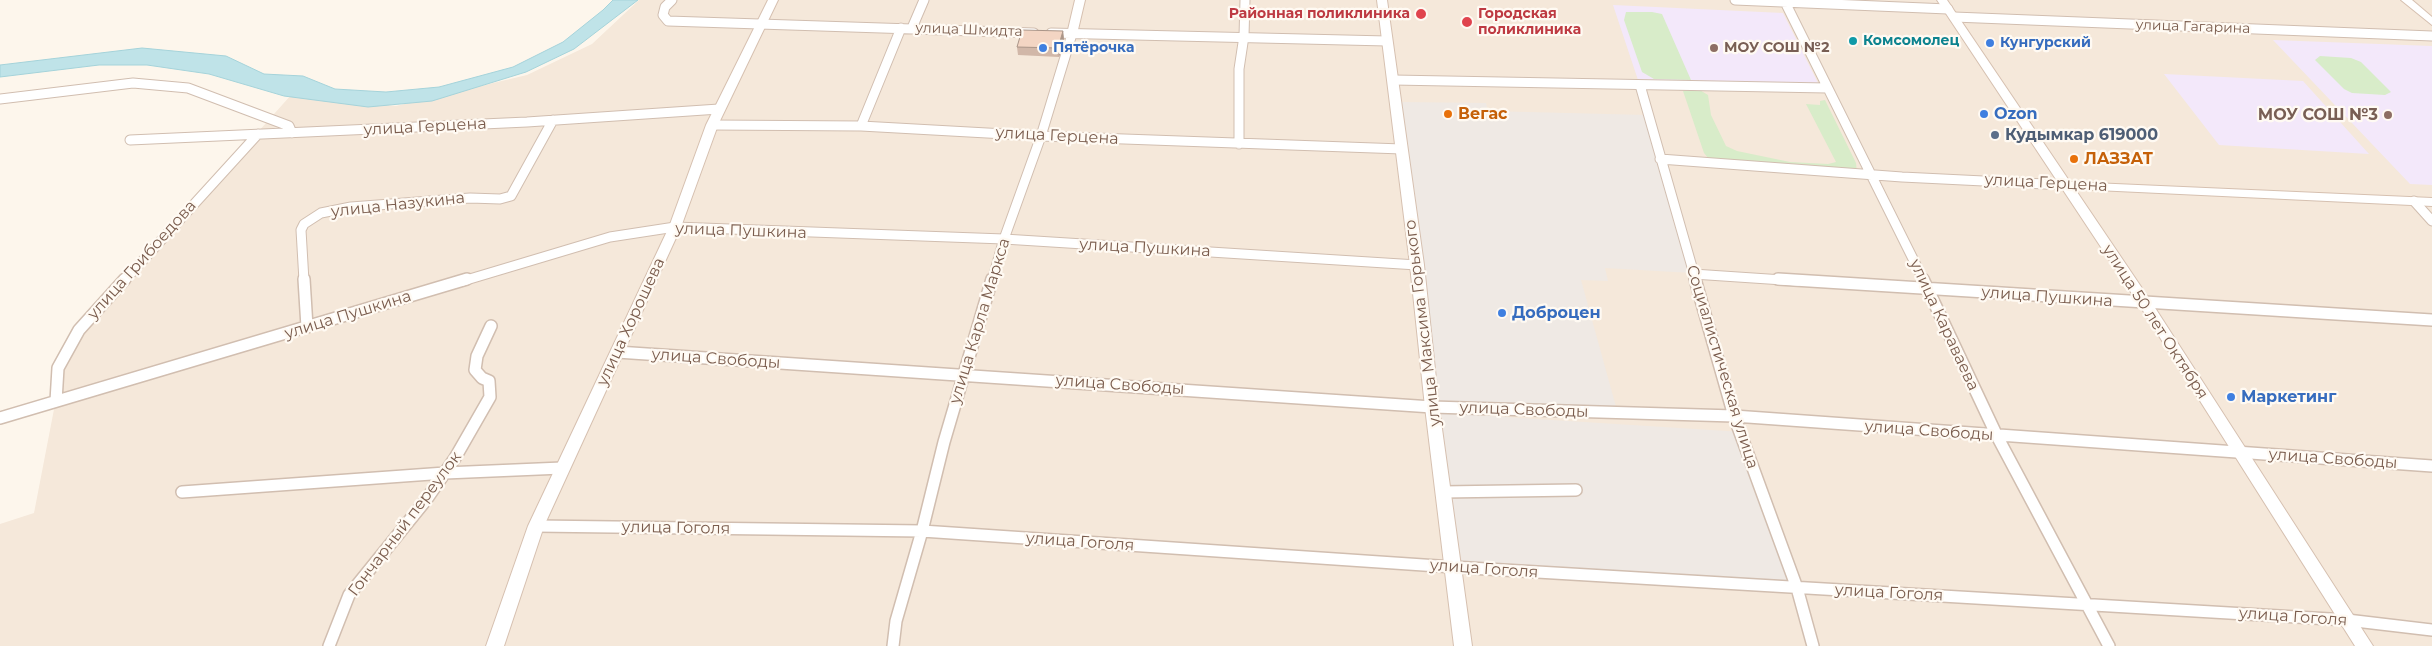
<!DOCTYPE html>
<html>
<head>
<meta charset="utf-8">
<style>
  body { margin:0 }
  canvas { display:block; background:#fdf6ec }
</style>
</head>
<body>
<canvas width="2432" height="646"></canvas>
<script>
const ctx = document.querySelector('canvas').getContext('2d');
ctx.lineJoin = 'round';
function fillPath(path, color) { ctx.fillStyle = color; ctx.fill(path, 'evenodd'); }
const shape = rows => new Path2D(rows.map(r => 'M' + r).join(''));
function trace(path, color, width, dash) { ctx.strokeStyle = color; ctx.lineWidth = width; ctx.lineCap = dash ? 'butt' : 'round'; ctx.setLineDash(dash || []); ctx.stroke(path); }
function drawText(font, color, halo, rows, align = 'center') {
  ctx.font = font + ' Montserrat,sans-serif'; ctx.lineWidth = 4.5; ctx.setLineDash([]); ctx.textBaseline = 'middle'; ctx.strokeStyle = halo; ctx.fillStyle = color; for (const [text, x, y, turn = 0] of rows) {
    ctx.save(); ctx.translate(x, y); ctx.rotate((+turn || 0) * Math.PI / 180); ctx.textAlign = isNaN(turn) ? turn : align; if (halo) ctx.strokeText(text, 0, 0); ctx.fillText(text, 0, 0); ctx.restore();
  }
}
fillPath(shape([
  [639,0,2432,0,2432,646,0,646,0,524,34,513,66,347,291,95,396,106,527,75,592,44]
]), '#f5e8da');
fillPath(shape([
  [1400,102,1486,103,1488,111,1647,115,1692,273,1605,268,1608,281,1581,280,1618,414,1439,406],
  [1441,413,1743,432,1792,585,1458,574]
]), '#efe9e4');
fillPath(shape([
  [1613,5,1783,13,1820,87,1639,83],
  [2273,40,2432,46,2432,185,2410,184],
  [2164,74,2303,81,2369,154,2219,145]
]), '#f3e8fa');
fillPath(shape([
  [1626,12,1652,12,1662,14,1691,80,1654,79,1642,72,1624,20],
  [2320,56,2351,58,2361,62,2391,92,2385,95,2352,93,2344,89,2315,60],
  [1698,89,1708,95,1711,115,1726,146,1737,151,1790,162,1828,164,1836,162,1806,104,1820,105,1820,101,1825,100,1856,163,1857,172,1709,159,1704,153,1683,91]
]), '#d8ecc9');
const water = shape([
  [613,0,638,0,574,49,526,72,432,101,368,107,284,96,209,74,147,65,99,65,0,77,0,65,142,48,226,56,264,74,303,76,335,89,386,92,439,87,513,67,563,42,603,10,613,0]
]);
fillPath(water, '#bfe3e8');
trace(water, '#a5d3da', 1);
const streetFar1 = shape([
  [672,0,665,7,663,15,668,21,1034,33],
  [1735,0,1948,9],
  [1785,2,1924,281],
  [1954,17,2432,36],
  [912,28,924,0],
  [1051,33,1387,41],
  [1393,80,1827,88],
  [1640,85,1696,281],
  [0,99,133,83,188,88,289,126,292,133],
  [712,125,861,126,1041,136,1402,149],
  [861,126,901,28],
  [130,140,527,122,719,109],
  [1239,144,1239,69,1244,36,1245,0],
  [1660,159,1902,177,2065,185],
  [2414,201,2432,221],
  [1693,274,1798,281],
  [124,281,258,134],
  [304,281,301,230,304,224,321,213,351,207,470,198,500,199,511,196,553,120],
  [463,281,610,237,675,227,1004,239,1417,265],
  [992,281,1004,239,1041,136,1072,34]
]);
const street = shape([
  [304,279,307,327],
  [1695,279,1734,416,1797,588,1813,646],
  [1778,279,2432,320],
  [1923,279,1997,436,2109,646],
  [617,352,1432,407,1734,416,2432,466],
  [56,401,58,368,79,330,125,279],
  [0,418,467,279],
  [182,492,445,473,562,468],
  [1443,492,1576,490],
  [536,526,922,531,1453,567,2347,620,2432,630],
  [329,646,349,595,426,500,455,458,490,397,489,381,482,378,475,370,477,356,491,326],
  [893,646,896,621,922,531,944,442,992,279]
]);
const secondary = shape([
  [768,0,778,0,718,125,681,227,544,526,504,646,486,646,528,526,669,227,706,125,768,0],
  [1075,0,1085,0,1077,34,1072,37,1067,34,1075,0],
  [1377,0,1387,0,1424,265,1439,407,1472,646,1454,646,1425,407,1410,265,1377,0],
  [1937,0,1947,0,2070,182,2432,198,2432,206,2075,189,2150,300,2373,646,2355,646,2140,306,1937,0],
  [2401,0,2412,0,2432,17,2432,25,2401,0]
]);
trace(streetFar1, '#d1beb0', 11);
trace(street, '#d1beb0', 14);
trace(secondary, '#d6c0b0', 2);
trace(streetFar1, '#fff', 9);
trace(street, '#fff', 11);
fillPath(secondary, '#fff');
fillPath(shape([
  [1063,31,1064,40,1059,57,1018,55,1017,47]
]), '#d1b7a8');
fillPath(shape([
  [1063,31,1064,40,1059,57,1058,48]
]), '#aa9588');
const building = shape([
  [1022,30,1063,31,1058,48,1017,47,1022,30]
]);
fillPath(building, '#f3d5c3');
trace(building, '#aa9588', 1);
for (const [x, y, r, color] of [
  [1421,14,6,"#e0444e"],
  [1467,22,6,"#e0444e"],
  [1853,41,5,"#0f9aa8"],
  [1990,43,5,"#3f7fe0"],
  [1043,48,5,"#3f7fe0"],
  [1714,48,5,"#8d6e63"],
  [1448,114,5,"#e8710a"],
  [1984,114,5,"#3f7fe0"],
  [2388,115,5,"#8d6e63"],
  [1995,135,5,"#5c6f8a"],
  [2074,159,5,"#e8710a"],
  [1502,313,5,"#3f7fe0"],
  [2231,397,5,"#3f7fe0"]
]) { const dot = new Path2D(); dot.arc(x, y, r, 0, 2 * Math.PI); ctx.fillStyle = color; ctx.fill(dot); trace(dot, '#fffaf3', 2); }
drawText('bold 14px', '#be3a42', '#fffaf3', [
  ["Районная поликлиника",1410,14],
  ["Городская",1478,14,"left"],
  ["поликлиника",1478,30,"left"]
], 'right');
drawText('14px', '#7a5c4d', '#fffaf3', [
  ["улица Гагарина",2193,27,2],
  ["улица Шмидта",969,30,2]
]);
drawText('bold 14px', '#0d838f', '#fffaf3', [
  ["Комсомолец",1863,41]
], 'left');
drawText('bold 14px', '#366cbe', '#fffaf3', [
  ["Кунгурский",2000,43],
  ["Пятёрочка",1053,48]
], 'left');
drawText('bold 14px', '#785e54', '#fffaf3', [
  ["МОУ СОШ №2",1724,48]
], 'left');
drawText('bold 16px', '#c56008', '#fffaf3', [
  ["Вегас",1458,114],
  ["ЛАЗЗАТ",2084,159]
], 'left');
drawText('bold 16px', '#366cbe', '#fffaf3', [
  ["Ozon",1994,114],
  ["Доброцен",1512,313],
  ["Маркетинг",2241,397]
], 'left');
drawText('bold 16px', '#785e54', '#fffaf3', [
  ["МОУ СОШ №3",2378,115]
], 'right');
drawText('16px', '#7a5c4d', '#fffaf3', [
  ["улица Герцена",425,127,-3],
  ["улица Герцена",1057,136,3],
  ["улица Герцена",2046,183,3],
  ["улица Назукина",398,205,-6],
  ["улица Пушкина",741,231,2],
  ["улица Пушкина",1145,248,3],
  ["улица Грибоедова",142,260,-48],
  ["улица Пушкина",2047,297,4],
  ["улица Пушкина",348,315,-17],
  ["улица Карла Маркса",980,321,-73],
  ["улица Хорошева",631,322,-65],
  ["улица 50 лет Октября",2155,322,57],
  ["улица Максима Горького",1423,323,-97],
  ["улица Караваева",1944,325,65],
  ["улица Свободы",716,359,4],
  ["Социалистическая улица",1722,367,73],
  ["улица Свободы",1120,385,4],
  ["улица Свободы",1524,410,2],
  ["улица Свободы",1929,431,4],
  ["улица Свободы",2333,459,4],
  ["Гончарный переулок",405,524,-53],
  ["улица Гоголя",676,528,1],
  ["улица Гоголя",1080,542,4],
  ["улица Гоголя",1484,569,4],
  ["улица Гоголя",1889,593,3],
  ["улица Гоголя",2293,617,4]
]);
drawText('bold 16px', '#4e5e75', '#fffaf3', [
  ["Кудымкар 619000",2005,135]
], 'left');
</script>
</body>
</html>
